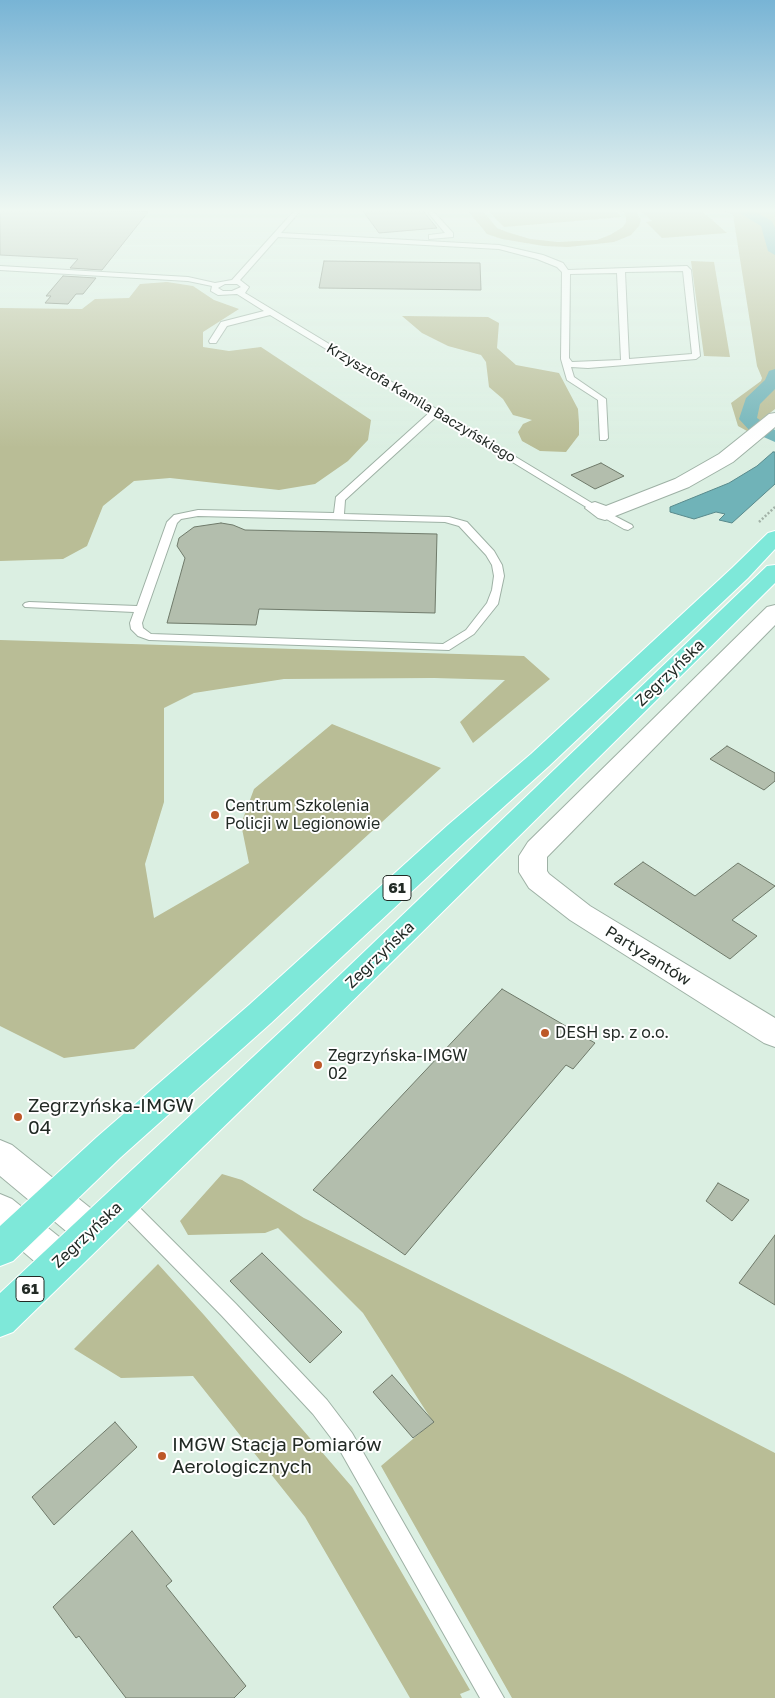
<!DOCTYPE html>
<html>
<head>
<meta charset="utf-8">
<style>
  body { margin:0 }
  canvas { display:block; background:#dbefe2 }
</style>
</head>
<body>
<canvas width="775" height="1698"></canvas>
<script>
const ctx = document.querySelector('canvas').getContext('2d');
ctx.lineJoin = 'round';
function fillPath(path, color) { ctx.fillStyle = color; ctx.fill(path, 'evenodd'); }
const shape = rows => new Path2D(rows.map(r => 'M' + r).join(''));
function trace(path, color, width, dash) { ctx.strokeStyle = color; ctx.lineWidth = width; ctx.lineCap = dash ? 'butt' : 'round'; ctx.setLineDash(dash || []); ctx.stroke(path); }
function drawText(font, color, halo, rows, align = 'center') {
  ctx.font = font + ' "Golos Text",sans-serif'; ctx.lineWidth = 4; ctx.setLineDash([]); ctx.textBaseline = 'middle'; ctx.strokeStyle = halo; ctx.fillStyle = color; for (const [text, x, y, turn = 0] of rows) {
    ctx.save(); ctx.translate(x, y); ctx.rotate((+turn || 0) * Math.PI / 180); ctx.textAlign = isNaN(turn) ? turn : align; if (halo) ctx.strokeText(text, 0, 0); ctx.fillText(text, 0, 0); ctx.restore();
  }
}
fillPath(shape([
  [468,211,483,211,497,228,507,232,530,239,558,242,597,240,610,235,623,227,626,222,626,217,623,211,636,211,641,220,639,226,631,235,614,242,568,247,544,246,502,239,487,234],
  [488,211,616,211,622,217,504,227],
  [641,211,702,211,727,233,662,238,646,222,652,221],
  [724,211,775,211,775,409,747,431,738,426,731,403,761,381,762,378,757,366,733,215],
  [691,261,714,262,730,357,704,356],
  [167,282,193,286,214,300,239,309,203,332,203,347,229,351,261,347,371,420,368,440,348,461,315,484,279,490,170,478,134,481,103,506,87,546,63,559,0,561,0,308,82,309,95,299,129,298,140,284],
  [402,316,488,317,499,323,497,348,516,365,559,373,578,409,579,423,579,435,566,452,540,451,522,441,518,432,523,424,532,420,513,415,503,399,489,387,486,362,481,355,448,346,422,333],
  [0,640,524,656,550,679,473,743,460,722,505,680,434,678,284,679,194,693,164,708,164,802,145,864,154,918,249,863,241,824,254,789,332,724,441,768,134,1049,64,1058,0,1026],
  [222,1174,242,1180,304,1218,622,1374,775,1453,775,1698,512,1698,381,1466,433,1422,363,1313,278,1228,265,1233,188,1235,180,1221],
  [158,1264,204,1315,352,1487,470,1690,460,1694,462,1698,410,1698,305,1517,193,1376,121,1378,74,1349]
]), '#b9bd96');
const water = shape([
  [773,452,775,452,775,484,732,523,719,520,725,514,716,512,694,519,670,512,670,507,729,483,757,466,773,452]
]);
fillPath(water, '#70b3b8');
trace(water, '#598a8c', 1);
fillPath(shape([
  [740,211,754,211,772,221,775,228,775,255,768,251,761,226,741,214,740,211],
  [775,369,775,389,760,404,757,418,775,430,775,442,750,431,739,419,746,398,765,380,769,371,775,369]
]), '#70b3b8');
const building = shape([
  [0,211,111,211,148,212,102,270,70,268,78,259,0,255,0,211],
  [363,211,423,211,437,228,379,233,363,211],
  [324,261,480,263,481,290,319,288,324,261],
  [63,276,96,278,83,294,76,294,68,304,45,303,51,296,46,296,63,276],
  [601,463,624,476,595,489,571,475,601,463],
  [221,523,233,525,245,530,437,534,435,613,259,609,256,625,167,623,185,558,177,546,179,538,194,527,221,523],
  [727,746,775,773,775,781,764,790,710,759,727,746],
  [643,862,695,896,738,863,775,886,732,920,757,936,730,959,614,884,643,862],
  [502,989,595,1043,573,1069,566,1065,405,1255,313,1190,502,989],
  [718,1183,749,1200,732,1221,706,1201,718,1183],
  [775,1235,775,1305,739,1283,775,1235],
  [262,1253,342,1332,310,1363,230,1281,262,1253],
  [392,1375,434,1422,413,1438,373,1392,392,1375],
  [115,1422,137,1447,54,1525,32,1497,115,1422],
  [132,1531,172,1581,166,1586,246,1686,234,1698,126,1698,79,1636,76,1638,53,1607,132,1531]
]);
fillPath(building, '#b3bead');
trace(building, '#6f7a6a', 1);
const lane = shape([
  [294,211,300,211,281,233,499,245,543,255,563,263,568,270,687,266,691,270,700,356,696,359,625,365,588,368,571,367,574,377,606,399,608,438,606,440,600,440,598,400,567,380,561,359,562,272,557,267,537,259,499,249,278,237,240,280,249,287,245,293,600,508,599,510,591,510,437,416,345,500,344,514,449,517,467,522,494,551,502,565,504,576,498,604,474,634,449,650,149,640,138,636,131,629,130,623,134,612,25,607,23,605,25,603,29,602,137,606,167,522,174,515,198,510,334,513,336,497,430,412,270,315,227,326,216,343,210,343,209,341,221,322,264,311,237,294,218,295,211,291,212,286,188,281,0,270,0,266,188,277,215,283,232,280,294,211],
  [683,271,692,354,629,359,625,272,683,271],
  [617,273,621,360,572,362,569,358,570,274,617,273],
  [225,284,237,284,241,287,232,291,223,291,218,288,225,284],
  [198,516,445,522,459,526,486,555,492,565,494,576,492,590,487,603,466,630,443,644,151,634,143,628,142,623,177,523,181,519,198,516],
  [427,211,433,211,453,233,453,237,429,239,429,235,445,233,427,211],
  [605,511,632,525,633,527,628,530,624,529,601,516,601,512,605,511],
  [122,1194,128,1196,236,1304,327,1400,352,1433,504,1698,480,1698,338,1447,313,1414,222,1316,116,1208,113,1202,116,1196,122,1194]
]);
const street = shape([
  [775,413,775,427,733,462,689,487,605,520,598,518,585,508,588,504,595,502,606,506,675,479,719,454,769,414,775,413],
  [775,605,775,625,547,857,547,871,549,874,590,906,775,1018,775,1047,764,1043,570,920,529,888,519,872,519,856,528,842,767,607,775,605]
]);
const secondary = shape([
  [0,1140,12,1145,104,1219,109,1230,104,1241,91,1246,78,1241,0,1176,0,1140],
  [0,1194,12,1199,73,1248,78,1260,73,1272,60,1277,47,1272,0,1232,0,1194]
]);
const primary = shape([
  [775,531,775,549,748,578,549,766,468,839,271,1023,121,1157,13,1261,0,1266,0,1226,97,1137,249,1005,448,825,531,754,732,568,768,533,775,531],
  [775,565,775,583,319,1034,13,1332,0,1337,0,1293,297,1016,767,566,775,565]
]);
trace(lane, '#9eb1a5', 2);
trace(street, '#9eb1a5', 2);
trace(secondary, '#9eb1a5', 2);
trace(primary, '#fff', 2);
trace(shape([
  [759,522,775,507]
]), '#a2b2a7', 2.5, [2, 2]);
fillPath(lane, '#fff');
fillPath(street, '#fff');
fillPath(secondary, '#fff');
fillPath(primary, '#7ee8d9');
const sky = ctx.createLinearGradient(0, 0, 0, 448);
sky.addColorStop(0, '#78b4d5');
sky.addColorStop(0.47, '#eff8f2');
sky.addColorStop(1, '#eff8f200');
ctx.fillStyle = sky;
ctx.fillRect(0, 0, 775, 448);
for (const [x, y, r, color] of [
  [215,815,5,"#bd5828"],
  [545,1033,5,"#bd5828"],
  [318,1065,5,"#bd5828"],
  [18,1117,5,"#bd5828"],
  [162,1456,5,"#bd5828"]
]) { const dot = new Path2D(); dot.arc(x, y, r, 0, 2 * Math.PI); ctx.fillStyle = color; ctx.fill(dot); trace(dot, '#fff', 2); }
drawText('14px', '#222a25', '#fff', [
  ["Krzysztofa Kamila Baczyńskiego",421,403,31]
]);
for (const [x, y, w] of [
  [397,888,28],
  [30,1289,28]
]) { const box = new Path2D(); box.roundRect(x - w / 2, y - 12.5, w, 25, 4); ctx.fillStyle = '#fff'; ctx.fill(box); trace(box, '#222a25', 1); }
drawText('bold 15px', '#222a25', null, [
  ["61",397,888],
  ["61",30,1289]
]);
drawText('16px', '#222a25', '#fff', [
  ["Zegrzyńska",670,673,-44],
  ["Zegrzyńska",380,955,-44],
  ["Partyzantów",648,956,32],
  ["Zegrzyńska",87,1235,-43]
]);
drawText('16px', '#222a25', '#fff', [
  ["Centrum Szkolenia",225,806],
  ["Policji w Legionowie",225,824],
  ["DESH sp. z o.o.",555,1033],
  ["Zegrzyńska-IMGW",328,1056],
  ["02",328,1074]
], 'left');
drawText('19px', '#222a25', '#fff', [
  ["Zegrzyńska-IMGW",28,1106],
  ["04",28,1128],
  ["IMGW Stacja Pomiarów",172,1445],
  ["Aerologicznych",172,1467]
], 'left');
</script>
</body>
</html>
